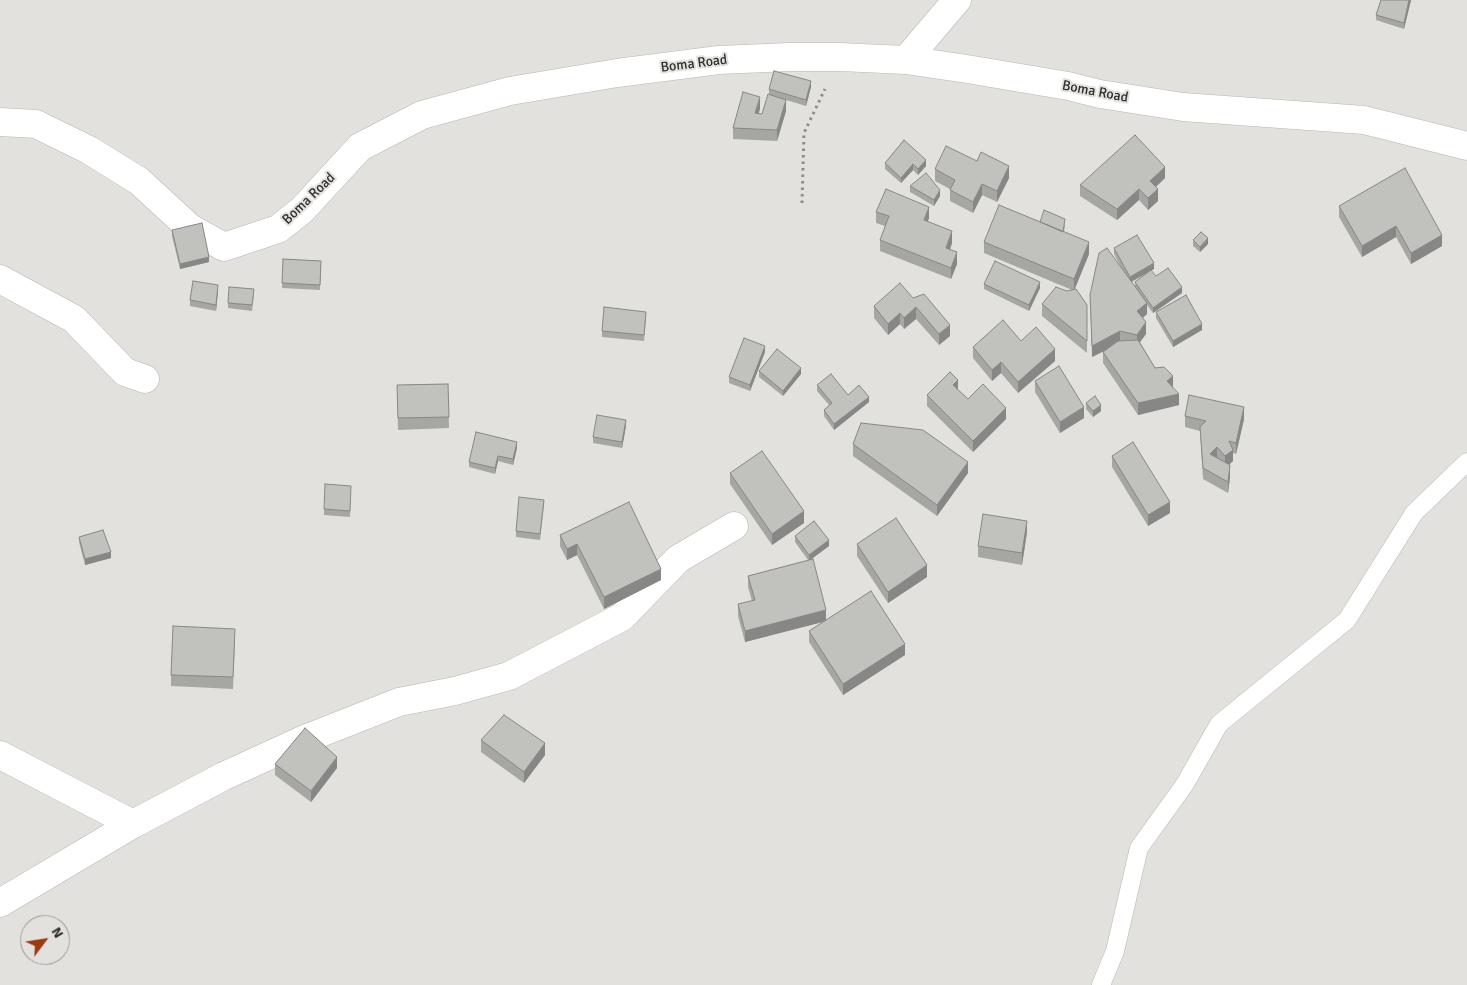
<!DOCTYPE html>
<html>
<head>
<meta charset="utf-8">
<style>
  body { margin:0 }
  #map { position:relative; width:1467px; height:985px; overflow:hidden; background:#e2e1de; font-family:Signika,sans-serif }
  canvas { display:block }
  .north { position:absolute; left:20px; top:915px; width:50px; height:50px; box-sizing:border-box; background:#e2e1de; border:1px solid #9a9997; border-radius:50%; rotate:59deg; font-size:14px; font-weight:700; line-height:20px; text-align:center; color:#2f2e2d }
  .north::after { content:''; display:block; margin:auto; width:18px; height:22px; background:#9f390f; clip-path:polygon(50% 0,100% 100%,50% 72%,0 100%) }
</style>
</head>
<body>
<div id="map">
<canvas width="1467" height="985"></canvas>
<div class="north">N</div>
</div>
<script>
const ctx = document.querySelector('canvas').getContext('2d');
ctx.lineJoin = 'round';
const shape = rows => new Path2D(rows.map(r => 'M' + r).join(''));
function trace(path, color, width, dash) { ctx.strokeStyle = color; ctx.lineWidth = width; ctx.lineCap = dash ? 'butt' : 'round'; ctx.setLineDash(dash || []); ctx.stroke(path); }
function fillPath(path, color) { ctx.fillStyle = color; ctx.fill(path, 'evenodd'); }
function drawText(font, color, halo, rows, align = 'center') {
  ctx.font = font + ' Signika,sans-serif'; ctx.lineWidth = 4; ctx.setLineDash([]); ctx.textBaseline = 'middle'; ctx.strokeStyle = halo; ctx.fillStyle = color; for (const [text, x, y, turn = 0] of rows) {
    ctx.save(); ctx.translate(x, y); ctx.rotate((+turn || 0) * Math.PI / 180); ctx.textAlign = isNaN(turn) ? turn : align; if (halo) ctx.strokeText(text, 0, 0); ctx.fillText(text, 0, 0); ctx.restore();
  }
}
const lane = shape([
  [1101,985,1115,951,1139,848,1185,784,1219,724,1347,620,1414,513,1467,462]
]);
const street = shape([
  [906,60,957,0],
  [0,122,36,124,89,150,139,181,190,228,224,247,278,229,302,210,360,147,422,115,510,91,617,73,719,60,790,57,840,57,906,60,967,69,1068,86,1100,94,1183,107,1364,120,1467,146],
  [0,279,74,319,125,372,145,379],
  [0,755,133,824],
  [0,903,133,824,224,776,305,739,399,702,455,691,509,676,622,617,678,559,734,526]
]);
trace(lane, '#b7b6b3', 19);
trace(street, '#b7b6b3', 29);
trace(shape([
  [802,203,804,133,825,89]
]), '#8d8c8a', 3, [2.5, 4]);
trace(lane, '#fff', 18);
trace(street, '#fff', 28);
fillPath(shape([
  [1381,0,1411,0,1404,29,1376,20,1376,15],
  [811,87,806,106,786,100,786,111,777,141,733,139,733,128,760,109,758,113,762,114,769,94,769,89],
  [904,140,926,166,918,175,913,170,901,183,885,169,885,163],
  [935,169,1009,178,997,202,982,195,973,213,950,201,950,189,935,181],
  [1165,178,1156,187,1158,201,1148,210,1139,200,1117,220,1080,196,1080,185],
  [910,186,940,196,934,206,910,192],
  [1339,206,1442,235,1442,246,1411,264,1396,237,1362,257,1339,217],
  [876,212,929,218,928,221,952,243,950,250,957,264,951,279,880,251,880,240,885,226,876,223],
  [1040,222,1065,225,1064,232,1089,254,1074,290,1087,305,1087,353,1042,316,1042,304,1067,291,1072,290,984,253,984,242],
  [172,230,209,262,180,269,172,236],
  [1193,240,1208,244,1200,252,1193,246],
  [1114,248,1154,269,1132,282,1135,286,1135,282,1156,276,1182,293,1153,313,1147,305,1147,314,1143,318,1146,334,1140,342,1155,368,1173,387,1179,405,1138,415,1103,363,1103,352,1104,351,1092,357,1090,295,1122,269,1114,254],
  [283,259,321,261,320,290,282,288],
  [984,284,1040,288,1029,311,984,289],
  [218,291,216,311,190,306,190,300],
  [254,294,252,311,228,308,228,303],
  [913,298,950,336,939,345,916,319,904,329,900,324,888,335,874,318,874,306],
  [1156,312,1202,330,1173,347,1156,318],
  [646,318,644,341,602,337,602,331],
  [1021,341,1055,361,1018,393,1001,373,992,381,973,358,973,347],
  [765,352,750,391,729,383,729,377],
  [759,371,801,374,783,396,759,377],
  [1035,381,1084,418,1060,433,1035,392],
  [448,384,449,428,398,430,397,385],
  [817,385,848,395,869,402,834,430,824,416,824,410,829,405,817,391],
  [958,390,968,399,1006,419,973,452,927,406,927,395],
  [1086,403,1101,411,1093,417,1086,409],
  [1185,416,1244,419,1236,454,1233,453,1233,461,1229,465,1230,477,1228,493,1203,479,1200,431,1185,427],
  [626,426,622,448,593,443,593,437],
  [853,444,968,473,937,516,853,456],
  [517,448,513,465,498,461,495,474,469,467,469,462],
  [1112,456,1170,513,1148,526,1112,467],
  [730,473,804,523,772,545,730,484],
  [351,491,350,517,324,515,324,509],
  [544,505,540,540,516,537,516,531],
  [1027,532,1022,565,978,557,978,546],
  [560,535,661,580,604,609,577,555,567,560,560,546],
  [795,536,829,546,811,559,826,619,905,655,843,695,809,642,809,631,823,622,745,642,738,616,738,604,752,601,748,587,748,576,808,560,795,542],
  [79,537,111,558,85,565,79,542],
  [857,544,927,577,888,603,857,556],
  [235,640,233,689,171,686,171,675],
  [481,740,545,755,524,783,481,752],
  [275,764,337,768,311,802,275,775]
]), '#a6a6a3');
fillPath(shape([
  [1409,0,1411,0,1404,29,1404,23],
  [811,81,811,87,806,106,806,100],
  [760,97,760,109,755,125,755,113],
  [786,100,786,111,777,141,777,130],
  [926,160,926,166,918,175,918,169],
  [913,164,913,170,901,183,901,178],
  [1009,166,1009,178,997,202,997,191],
  [1165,167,1165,178,1150,192,1150,181],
  [982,184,982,195,973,213,973,202],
  [1139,189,1139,200,1117,220,1117,209],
  [1158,189,1158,201,1148,210,1148,198],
  [940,190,940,196,934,206,934,200],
  [929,207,929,218,924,231,924,220],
  [1396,226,1396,237,1362,257,1362,246],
  [952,231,952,243,946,260,946,248],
  [1442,235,1442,246,1411,264,1411,253],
  [1208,238,1208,244,1200,252,1200,247],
  [1089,242,1089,254,1074,291,1074,279],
  [957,252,957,264,951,279,951,268],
  [209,257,209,262,180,269,180,264],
  [1154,263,1154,269,1130,282,1130,277],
  [1040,282,1040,288,1029,311,1029,305],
  [218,285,218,291,216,311,216,305],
  [1182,287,1182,293,1153,313,1153,308],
  [1147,303,1147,314,1137,322,1137,311],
  [916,307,916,319,904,329,904,318],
  [900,313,900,324,888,335,888,324],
  [1146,322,1146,334,1137,346,1137,335],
  [1202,324,1202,330,1173,347,1173,341],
  [950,325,950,336,939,345,939,334],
  [1120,331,1120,343,1092,357,1092,346],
  [765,346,765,352,750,391,750,385],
  [1055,349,1055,361,1018,393,1018,382],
  [1001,362,1001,373,992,381,992,370],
  [801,368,801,374,783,396,783,391],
  [1173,376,1173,387,1167,392,1167,381],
  [958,380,958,391,953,385],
  [1179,394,1179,405,1138,415,1138,403],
  [869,397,869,402,834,430,834,424],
  [1101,405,1101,411,1093,417,1093,411],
  [1084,407,1084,418,1060,433,1060,422],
  [1244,407,1244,419,1236,454,1236,443],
  [1006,408,1006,419,973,452,973,441],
  [626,420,626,426,622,448,622,442],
  [517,442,517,448,513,465,513,459],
  [1217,447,1217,459,1210,454],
  [1233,450,1233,461,1225,468,1225,456],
  [498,456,498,461,495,474,495,468],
  [968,462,968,473,937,516,937,505],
  [1230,465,1230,477,1228,493,1228,482],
  [1170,502,1170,513,1148,526,1148,515],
  [804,511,804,523,772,545,772,534],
  [1027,521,1027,532,1022,565,1022,553],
  [829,540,829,546,809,561,809,555],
  [577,544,577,555,567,560,567,549],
  [111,552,111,558,85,565,85,559],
  [927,565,927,577,888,603,888,592],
  [661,569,661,580,604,609,604,597],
  [826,610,826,621,745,642,745,631],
  [905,644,905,655,843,695,843,684],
  [545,743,545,755,524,783,524,772],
  [337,757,337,768,311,802,311,791]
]), '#878785');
const building = shape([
  [1381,0,1409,0,1404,23,1376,15,1381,0],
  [774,71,811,81,806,100,769,89,774,71],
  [743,92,760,97,755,113,762,114,768,94,786,100,777,130,733,128,743,92],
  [1135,135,1165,167,1150,181,1158,189,1148,198,1139,189,1117,209,1080,185,1135,135],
  [904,140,926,160,918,169,913,164,901,178,885,163,904,140],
  [946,146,977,161,981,152,1009,166,997,191,982,184,973,202,950,190,955,180,935,169,946,146],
  [1405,168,1442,235,1411,253,1396,226,1362,246,1339,206,1405,168],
  [926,173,940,190,934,200,910,186,926,173],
  [886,189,929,207,924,220,952,231,946,248,957,252,951,268,880,240,889,216,876,212,886,189],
  [999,205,1089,242,1074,279,984,242,999,205],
  [1044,210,1065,219,1063,232,1040,222,1044,210],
  [202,223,209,257,180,264,172,230,202,223],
  [1201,232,1208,238,1200,247,1193,240,1201,232],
  [1137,235,1154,263,1130,277,1114,248,1137,235],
  [1107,248,1147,303,1137,311,1146,322,1137,335,1120,331,1092,346,1090,295,1099,253,1107,248],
  [283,259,321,261,320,285,282,283,283,259],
  [995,261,1040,282,1029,305,984,284,995,261],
  [1168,268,1182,287,1153,308,1135,282,1151,270,1156,276,1168,268],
  [193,281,218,285,216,305,190,300,193,281],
  [900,283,913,298,924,294,950,325,939,334,916,307,904,318,900,313,888,324,874,306,900,283],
  [229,287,254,289,252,305,228,303,229,287],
  [1056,287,1067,291,1076,289,1087,305,1087,341,1042,304,1056,287],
  [1186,295,1202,324,1173,341,1156,312,1186,295],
  [604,307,646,312,644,335,602,331,604,307],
  [1003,320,1021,341,1036,327,1055,349,1018,382,1001,362,992,370,973,347,1003,320],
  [744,338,765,346,750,385,729,377,744,338],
  [1138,340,1155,368,1164,367,1173,376,1167,381,1179,394,1138,403,1103,352,1118,341,1138,340],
  [777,349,801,368,783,391,759,371,777,349],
  [1059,366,1084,407,1060,422,1035,381,1059,366],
  [950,372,958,380,953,385,968,399,983,384,1006,408,973,441,927,395,950,372],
  [831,374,848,395,859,385,869,397,834,424,824,410,832,403,817,385,831,374],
  [448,384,449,417,398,418,397,385,448,384],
  [1189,395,1244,407,1236,443,1229,441,1233,450,1225,456,1217,447,1210,454,1230,465,1228,482,1203,468,1200,427,1206,421,1185,416,1189,395],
  [1095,396,1101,405,1093,411,1086,403,1095,396],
  [597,415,626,420,622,442,593,437,597,415],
  [861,423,923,430,968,462,937,505,853,444,861,423],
  [476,432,517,442,513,459,498,456,495,468,469,462,476,432],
  [1133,442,1170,502,1148,515,1112,456,1133,442],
  [762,451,804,511,772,534,730,473,762,451],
  [325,484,351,486,350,511,324,509,325,484],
  [519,497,544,500,540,534,516,531,519,497],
  [629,502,661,569,604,597,577,544,567,549,560,535,629,502],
  [983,514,1027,521,1022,553,978,546,983,514],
  [896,518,927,565,888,592,857,544,896,518],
  [814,521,829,540,809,555,795,536,814,521],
  [103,530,111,552,85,559,79,537,103,530],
  [813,559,826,610,745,631,738,604,755,600,748,576,813,559],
  [871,591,905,644,843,684,809,631,871,591],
  [173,626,235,629,233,677,171,675,173,626],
  [504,715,545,743,524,772,481,740,504,715],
  [305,728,337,757,311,791,275,764,305,728]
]);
fillPath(building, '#c1c1be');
trace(building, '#878785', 1);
drawText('14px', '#2f2e2d', '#e2e1de', [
  ["Boma Road",694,64,-7],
  ["Boma Road",1095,92,11],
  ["Boma Road",309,199,-44]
]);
</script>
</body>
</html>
